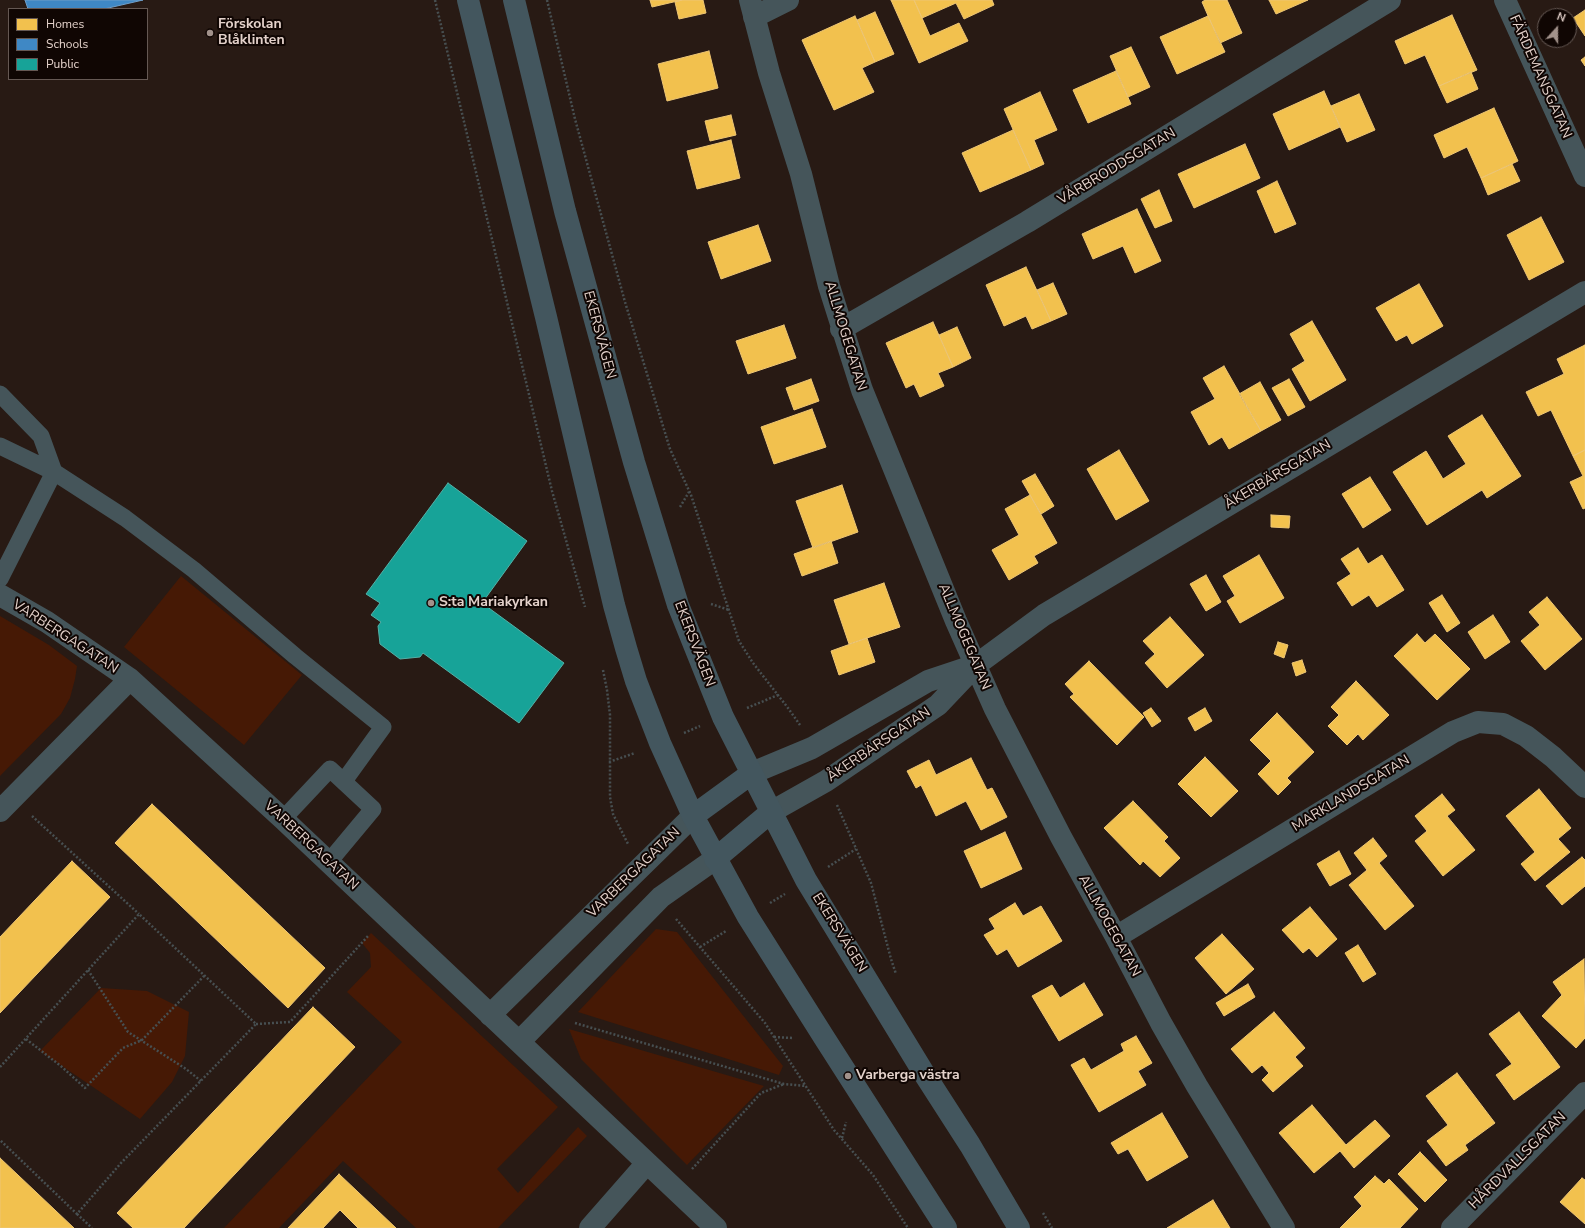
<!DOCTYPE html>
<html>
<head>
<meta charset="utf-8">
<style>
  body { margin:0 }
  #map { position:relative; width:1585px; height:1228px; overflow:hidden; background:#281a14; font-family:"Nunito Sans",sans-serif }
  canvas { display:block }
  .legend { position:absolute; left:8px; top:8px; width:140px; height:72px; box-sizing:border-box; background:#100603; border:1px solid #655853; margin:0; padding:5px 7px; list-style:none; font-size:12px; color:#e4d2cb }
  .legend li { display:flex; align-items:center; gap:8px; height:20px }
  .legend b { width:20px; border:1px solid #655853 }
  .north { position:absolute; left:1537px; top:8px; width:40px; height:40px; box-sizing:border-box; background:#100603; border:1px solid #655853; border-radius:50%; rotate:21deg; font-size:11px; font-weight:700; line-height:16px; text-align:center; color:#e4d2cb }
  .north::after { content:''; display:block; margin:auto; width:14px; height:18px; background:#a2928b; clip-path:polygon(50% 0,100% 100%,50% 72%,0 100%) }
</style>
</head>
<body>
<div id="map">
<canvas width="1585" height="1228"></canvas>
<ul class="legend">
<li><b style="height:11px;background:#f2c14e"></b>Homes</li>
<li><b style="height:11px;background:#3f88c5"></b>Schools</li>
<li><b style="height:11px;background:#17a398"></b>Public</li>
</ul>
<div class="north">N</div>
</div>
<script>
const ctx = document.querySelector('canvas').getContext('2d');
ctx.lineJoin = 'round';
function fillPath(path, color) { ctx.fillStyle = color; ctx.fill(path, 'evenodd'); }
const shape = rows => new Path2D(rows.map(r => 'M' + r).join(''));
function trace(path, color, width, dash) { ctx.strokeStyle = color; ctx.lineWidth = width; ctx.lineCap = dash ? 'butt' : 'round'; ctx.setLineDash(dash || []); ctx.stroke(path); }
function drawText(font, color, halo, rows, align = 'center') {
  ctx.font = font + ' "Nunito Sans",sans-serif'; ctx.lineWidth = 4; ctx.setLineDash([]); ctx.textBaseline = 'middle'; ctx.strokeStyle = halo; ctx.fillStyle = color; for (const [text, x, y, turn = 0] of rows) {
    ctx.save(); ctx.translate(x, y); ctx.rotate((+turn || 0) * Math.PI / 180); ctx.textAlign = isNaN(turn) ? turn : align; if (halo) ctx.strokeText(text, 0, 0); ctx.fillText(text, 0, 0); ctx.restore();
  }
}
fillPath(shape([
  [181,576,302,675,244,745,124,647],
  [0,616,49,645,77,666,75,679,70,698,61,714,0,776],
  [656,929,677,932,783,1066,779,1075,578,1012],
  [371,933,558,1107,497,1169,518,1193,578,1127,587,1136,498,1228,416,1228,343,1161,279,1228,224,1228,402,1042,347,992,371,967,370,953,362,943],
  [101,988,147,991,189,1012,185,1056,172,1082,140,1119,40,1051],
  [569,1029,764,1086,687,1165,581,1059]
]), '#461905');
const homes = shape([
  [650,0,682,0,652,7,650,0],
  [682,0,703,0,706,13,679,19,675,2,682,0],
  [891,0,914,0,930,36,959,23,968,41,919,63,891,0],
  [914,0,992,0,994,5,964,19,956,3,922,18,914,0],
  [1205,0,1227,0,1242,33,1220,43,1202,2,1205,0],
  [1269,0,1308,0,1276,14,1269,0],
  [1585,10,1585,36,1573,18,1585,10],
  [875,12,894,54,875,62,857,20,875,12],
  [1452,15,1477,70,1439,86,1425,55,1405,64,1395,41,1452,15],
  [855,16,875,62,862,68,874,92,834,110,802,40,855,16],
  [1208,16,1225,52,1177,74,1160,37,1208,16],
  [1131,47,1150,87,1128,97,1110,56,1131,47],
  [709,51,718,88,667,101,658,64,709,51],
  [1585,57,1585,66,1581,60,1585,57],
  [1116,71,1131,104,1088,123,1073,90,1116,71],
  [1471,72,1478,89,1447,103,1439,86,1471,72],
  [1324,91,1340,127,1289,150,1273,114,1324,91],
  [1040,92,1057,130,1034,140,1044,164,1031,170,1004,109,1040,92],
  [1359,94,1375,130,1347,142,1331,106,1359,94],
  [1494,108,1518,161,1481,178,1467,147,1444,158,1434,135,1494,108],
  [731,115,736,135,710,141,705,121,731,115],
  [1013,130,1031,170,980,192,962,153,1013,130],
  [731,140,740,178,697,189,687,151,731,140],
  [1245,144,1260,178,1194,208,1178,174,1245,144],
  [1512,164,1520,181,1488,195,1481,178,1512,164],
  [1277,181,1296,224,1275,233,1257,191,1277,181],
  [1159,190,1172,221,1155,228,1141,199,1159,190],
  [1137,209,1161,261,1135,273,1123,246,1093,259,1082,234,1137,209],
  [1541,217,1564,262,1529,280,1507,235,1541,217],
  [758,225,771,261,721,279,708,242,758,225],
  [1026,267,1051,321,1032,329,1026,316,1004,326,986,285,1026,267],
  [1053,283,1067,314,1051,321,1037,290,1053,283],
  [1419,284,1443,326,1412,344,1407,335,1396,341,1376,308,1419,284],
  [1312,321,1346,380,1310,401,1292,369,1305,361,1290,334,1312,321],
  [933,322,953,367,938,373,944,386,920,397,914,384,906,388,886,343,933,322],
  [784,325,796,358,748,374,736,341,784,325],
  [957,327,971,358,953,367,939,335,957,327],
  [1585,345,1585,450,1573,456,1551,410,1538,416,1526,392,1564,374,1557,359,1585,345],
  [1224,366,1261,431,1229,449,1222,437,1209,445,1191,412,1215,399,1203,378,1224,366],
  [811,379,819,401,794,410,786,388,811,379],
  [1289,379,1305,407,1288,416,1272,388,1289,379],
  [1260,382,1281,420,1261,431,1239,394,1260,382],
  [812,409,826,447,774,464,761,427,812,409],
  [1482,415,1521,476,1487,498,1482,490,1427,525,1393,472,1426,451,1443,479,1466,464,1448,436,1482,415],
  [1119,450,1149,501,1116,520,1087,469,1119,450],
  [1585,450,1585,508,1583,509,1570,482,1583,476,1573,456,1585,450],
  [1035,474,1054,506,1041,514,1022,481,1035,474],
  [1370,477,1391,510,1363,528,1342,494,1370,477],
  [842,485,858,532,813,548,796,501,842,485],
  [1030,495,1057,543,1034,556,1038,563,1009,580,992,550,1019,535,1005,509,1030,495],
  [1271,515,1290,516,1289,528,1271,527,1271,515],
  [831,541,838,563,802,576,794,554,831,541],
  [1358,548,1368,564,1382,555,1404,590,1377,607,1369,595,1352,606,1337,583,1351,574,1341,559,1358,548],
  [1259,555,1284,598,1240,623,1227,601,1235,596,1223,576,1259,555],
  [1206,575,1221,602,1206,611,1190,584,1206,575],
  [884,583,900,627,849,644,834,600,884,583],
  [1442,595,1460,623,1447,632,1429,603,1442,595],
  [1547,597,1582,639,1545,670,1521,641,1540,625,1529,612,1547,597],
  [1493,615,1510,642,1485,659,1468,632,1493,615],
  [1170,617,1204,655,1167,688,1145,663,1155,654,1143,641,1170,617],
  [1417,634,1425,643,1435,634,1470,669,1437,700,1394,656,1417,634],
  [867,638,875,662,839,675,831,651,867,638],
  [1278,642,1288,645,1284,658,1274,654,1278,642],
  [1302,660,1306,672,1296,676,1292,663,1302,660],
  [1089,661,1144,717,1117,745,1070,697,1074,694,1065,684,1089,661],
  [1356,681,1389,715,1363,740,1358,734,1347,745,1328,726,1339,715,1331,707,1356,681],
  [1151,708,1161,721,1152,727,1143,713,1151,708],
  [1205,708,1212,721,1195,731,1188,718,1205,708],
  [1277,713,1314,752,1287,778,1291,782,1278,795,1258,774,1271,761,1250,740,1277,713],
  [1205,757,1238,791,1211,817,1178,784,1205,757],
  [971,758,987,790,992,788,1007,817,981,830,966,801,936,816,921,785,916,788,907,771,929,760,936,775,971,758],
  [1539,789,1571,828,1558,839,1570,852,1535,881,1521,864,1535,852,1506,816,1539,789],
  [1442,794,1455,810,1447,816,1475,850,1443,876,1415,841,1427,831,1415,816,1442,794],
  [1133,801,1168,837,1164,841,1180,858,1160,877,1143,861,1140,865,1104,828,1133,801],
  [152,804,325,968,288,1008,115,843,152,804],
  [1005,832,1022,869,981,888,964,851,1005,832],
  [1373,838,1387,856,1379,863,1414,906,1385,930,1349,885,1367,870,1354,853,1373,838],
  [1339,851,1351,874,1330,886,1317,864,1339,851],
  [1582,857,1585,860,1585,886,1562,905,1546,886,1582,857],
  [72,861,110,897,0,1013,0,937,72,861],
  [1015,903,1023,916,1041,906,1062,941,1018,967,1007,949,997,955,984,935,995,929,989,919,1015,903],
  [1310,907,1337,939,1317,957,1309,948,1303,953,1282,930,1310,907],
  [1222,934,1254,969,1226,994,1195,958,1222,934],
  [1358,945,1376,974,1363,982,1345,953,1358,945],
  [1584,959,1585,1038,1576,1048,1542,1016,1562,995,1553,982,1584,959],
  [1084,983,1103,1015,1059,1041,1032,996,1052,985,1060,998,1084,983],
  [1248,984,1255,997,1224,1016,1216,1003,1248,984],
  [313,1007,355,1047,184,1228,133,1228,117,1213,313,1007],
  [1274,1012,1305,1048,1295,1057,1303,1066,1273,1092,1262,1080,1269,1073,1262,1065,1252,1073,1231,1049,1274,1012],
  [1519,1012,1560,1067,1514,1100,1496,1075,1512,1064,1489,1034,1519,1012],
  [1136,1036,1152,1063,1138,1071,1146,1085,1099,1112,1071,1065,1084,1058,1091,1070,1124,1051,1121,1044,1136,1036],
  [1457,1073,1495,1123,1465,1145,1468,1150,1446,1166,1427,1141,1448,1125,1426,1096,1457,1073],
  [1312,1105,1346,1145,1375,1120,1390,1136,1354,1168,1340,1151,1314,1173,1279,1133,1312,1105],
  [1162,1113,1188,1157,1147,1181,1128,1149,1118,1154,1111,1143,1162,1113],
  [1420,1152,1447,1180,1425,1202,1398,1174,1420,1152],
  [0,1158,74,1228,0,1228,0,1158],
  [339,1174,396,1228,358,1228,340,1210,323,1228,288,1228,339,1174],
  [1375,1176,1384,1184,1389,1179,1418,1209,1400,1228,1340,1228,1362,1206,1354,1197,1375,1176],
  [1582,1178,1585,1180,1585,1224,1560,1202,1582,1178],
  [1213,1200,1230,1228,1167,1228,1213,1200]
]);
fillPath(homes, '#f2c14e');
trace(homes, '#eec674', 1);
const schools = shape([
  [25,0,143,0,104,9,28,9,25,0]
]);
fillPath(schools, '#3f88c5');
trace(schools, '#709ec7', 1);
const public = shape([
  [448,483,527,541,482,603,564,663,519,723,423,653,420,657,400,659,380,644,378,626,381,622,371,615,380,603,366,594,448,483]
]);
fillPath(public, '#17a398');
trace(public, '#54b1a7', 1);
trace(shape([
  [435,0,552,491,585,607],
  [547,0,575,119,625,302,670,449,691,495,739,641,753,663,788,708,800,725],
  [680,507,689,492],
  [711,604,729,610],
  [603,670,607,690,610,715,610,797,613,814,628,844],
  [747,708,778,695],
  [684,733,700,726],
  [609,762,635,753],
  [837,805,871,883,891,959,896,974],
  [32,816,139,914],
  [828,867,856,849],
  [770,903,785,894],
  [676,919,765,1023,834,1130,873,1175,908,1228],
  [700,947,726,931],
  [88,970,128,1032,186,1069,201,1081],
  [575,1023,784,1084,806,1086],
  [256,1024,290,1022,368,936],
  [774,1037,793,1038],
  [26,1039,62,1067,85,1088,123,1048,142,1040,205,975],
  [0,1067,139,914,256,1024,121,1163,77,1214,0,1140],
  [842,1138,846,1122],
  [692,1169,761,1093,784,1084],
  [1043,1213,1052,1228],
  [77,1214,92,1228]
]), '#474f51', 2.5, [2, 2]);
trace(shape([
  [0,394,41,436,54,472,0,579],
  [0,446,54,472,125,518,194,570,295,656,383,727,344,781],
  [283,819,330,769,373,809,328,863]
]), '#45555a', 17);
trace(shape([
  [750,0,769,73,801,174,829,286,862,390,956,621,995,709,1061,837,1116,937,1161,1023,1197,1086,1284,1228],
  [1505,0,1585,176],
  [754,17,788,0],
  [841,329,1027,222,1390,0],
  [0,595,47,622,130,679,283,819,716,1228],
  [752,773,812,748,928,681,973,666],
  [0,811,130,679],
  [771,812,826,781,938,705,976,665,1044,615,1585,292],
  [1116,937,1453,732,1478,722,1503,724,1526,736,1553,757,1585,787],
  [490,1015,693,816],
  [519,1042,661,897,715,859],
  [590,1228,647,1163],
  [1452,1228,1585,1093]
]), '#45555a', 22);
trace(shape([
  [468,0,546,317,614,605,626,648,636,681,660,743,693,816,748,917,825,1039,946,1228],
  [514,0,565,211,634,462,678,605,723,717,806,880,925,1075,970,1145,1019,1228],
  [693,816,752,773],
  [715,859,771,812]
]), '#43565e', 22);
for (const [x, y, r, color] of [
  [210,33,4,"#a2928b"],
  [431,603,4,"#a2928b"],
  [848,1076,4,"#a2928b"]
]) { const dot = new Path2D(); dot.arc(x, y, r, 0, 2 * Math.PI); ctx.fillStyle = color; ctx.fill(dot); trace(dot, '#100603', 1.5); }
drawText('bold 14px', '#e4d2cb', '#100603', [
  ["Förskolan",218,25],
  ["Blåklinten",218,41],
  ["S:ta Mariakyrkan",439,603],
  ["Varberga västra",856,1076]
], 'left');
drawText('14px', '#e4d2cb', '#100603', [
  ["FÄRDEMANSGATAN",1540,77,66],
  ["VÅRBRODDSGATAN",1117,167,-31],
  ["EKERSVÄGEN",599,335,75],
  ["ALLMOGEGATAN",845,336,73],
  ["ÅKERBÄRSGATAN",1278,475,-31],
  ["VARBERGAGATAN",65,637,33],
  ["ALLMOGEGATAN",964,637,67],
  ["EKERSVÄGEN",694,644,69],
  ["ÅKERBÄRSGATAN",879,745,-34],
  ["MARKLANDSGATAN",1351,794,-31],
  ["VARBERGAGATAN",311,846,43],
  ["VARBERGAGATAN",634,873,-44],
  ["ALLMOGEGATAN",1109,926,61],
  ["EKERSVÄGEN",839,933,58],
  ["HÅRDVALLSGATAN",1518,1161,-45]
]);
</script>
</body>
</html>
